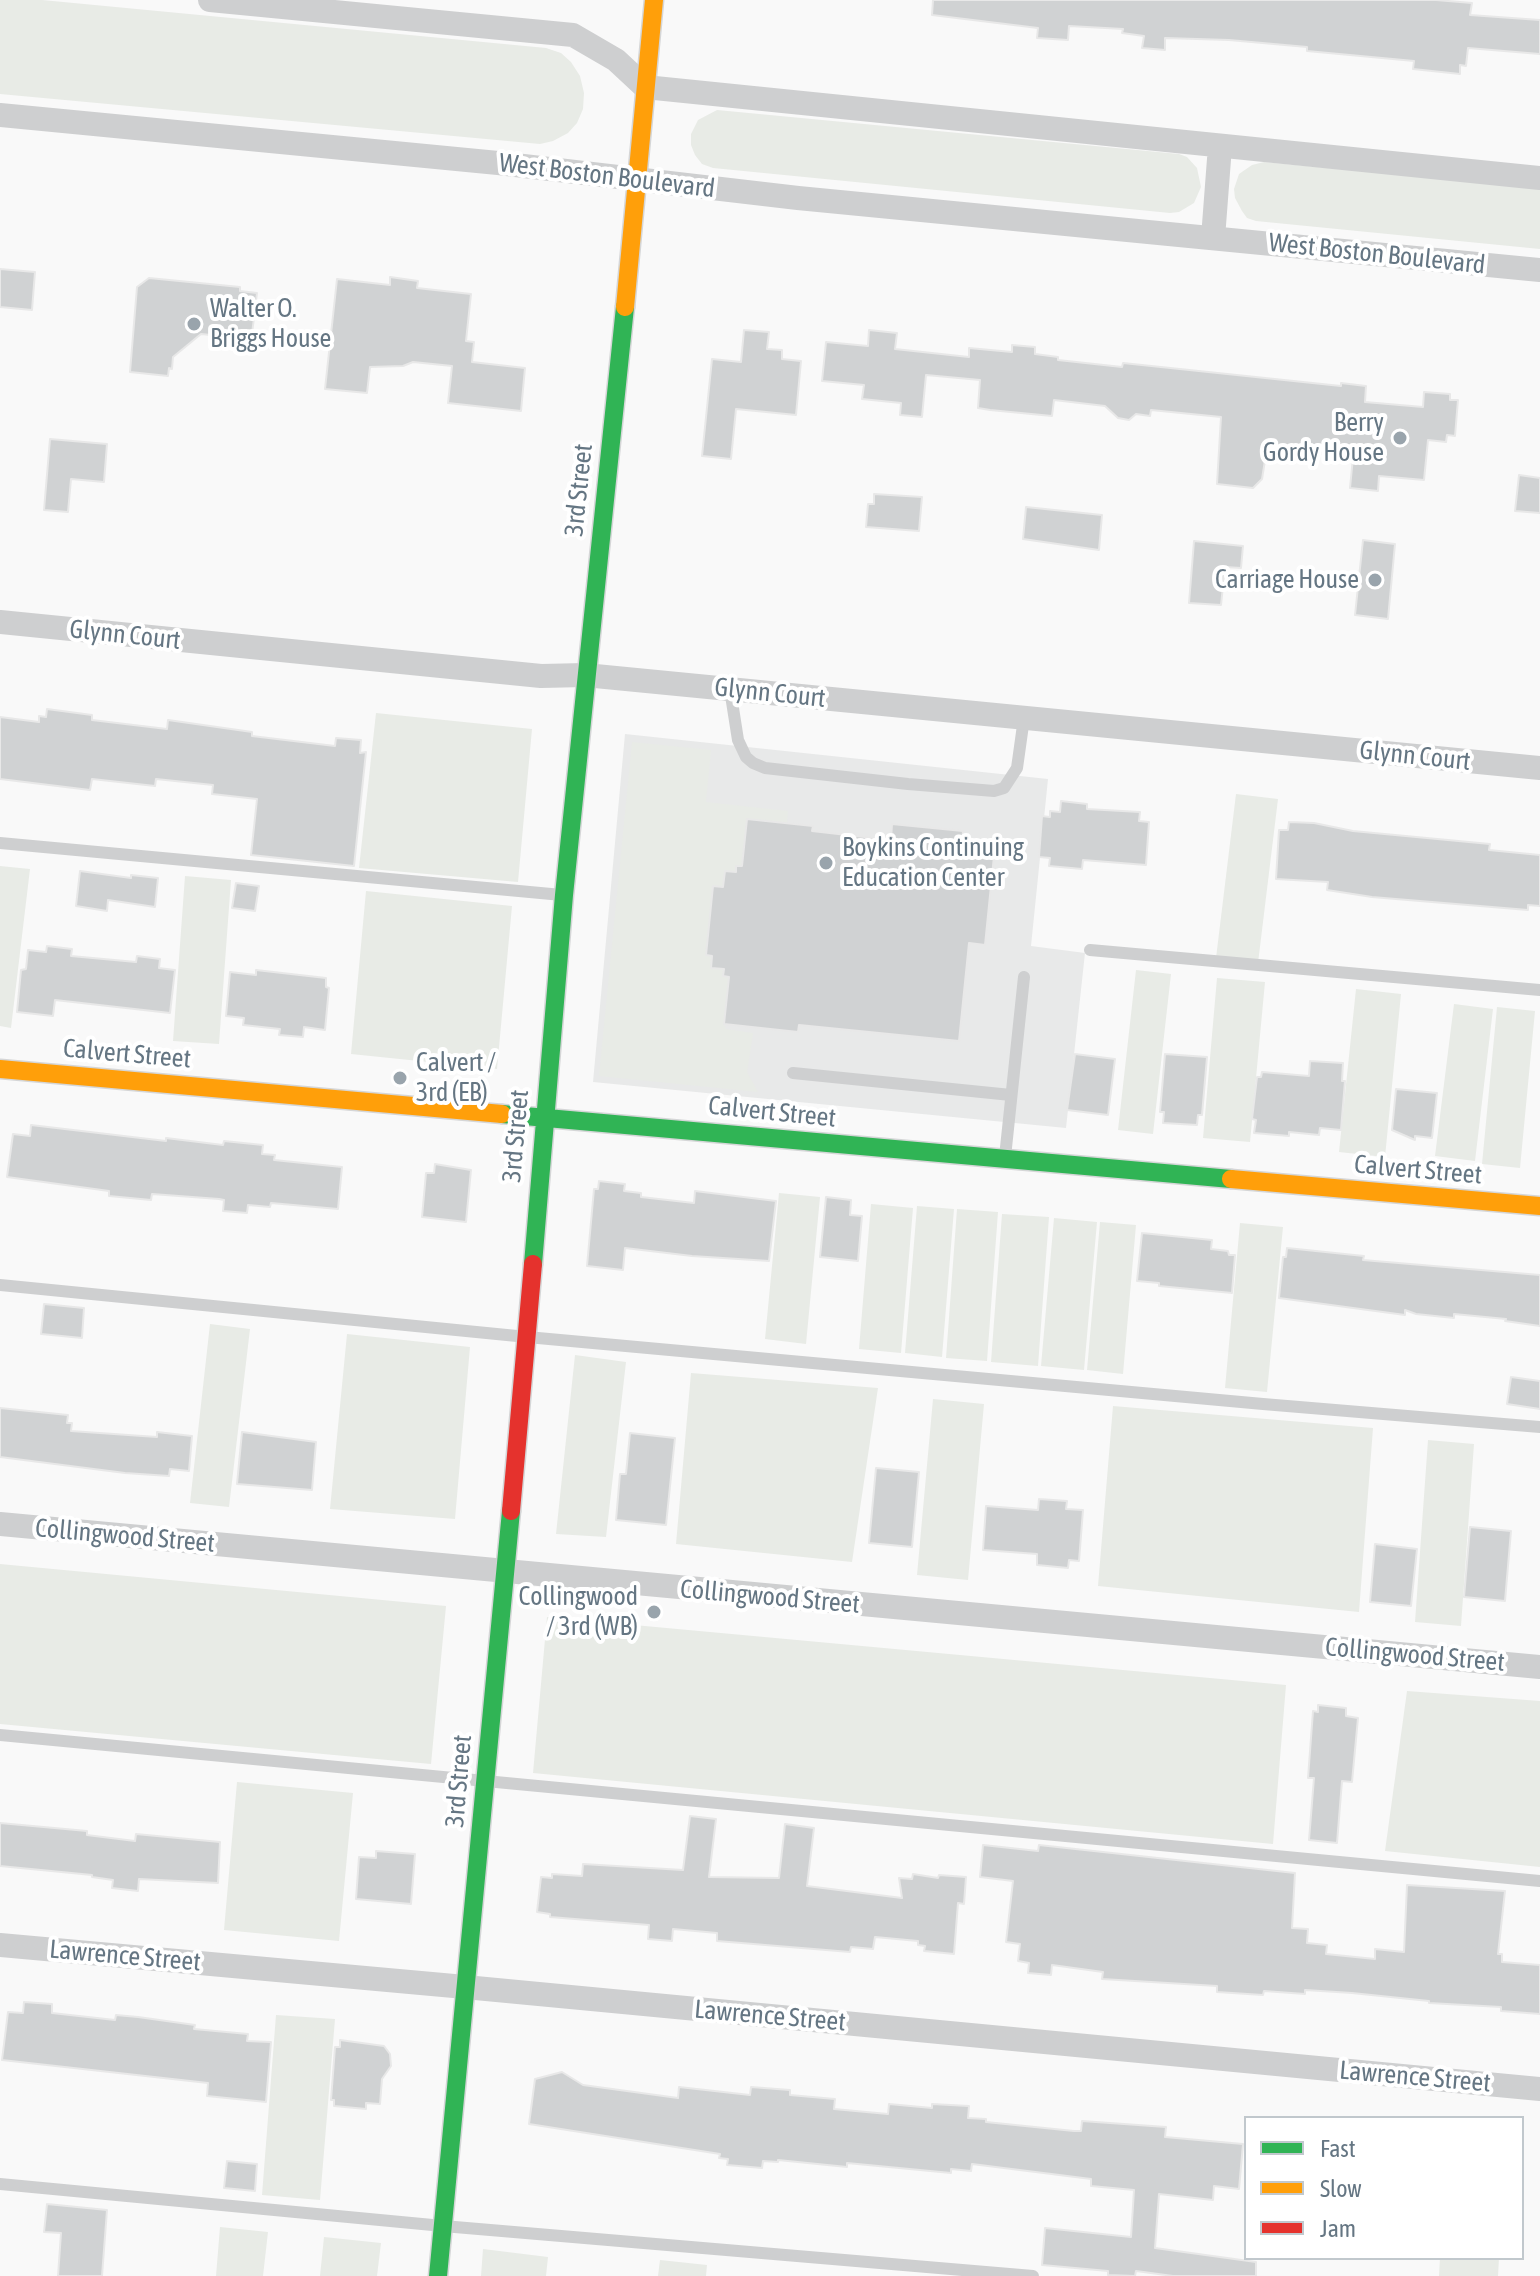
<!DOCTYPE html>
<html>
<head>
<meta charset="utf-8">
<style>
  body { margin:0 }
  #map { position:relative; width:1540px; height:2276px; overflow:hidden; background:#f9f9f9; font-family:"Asap Condensed",sans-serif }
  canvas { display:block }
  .legend { position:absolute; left:1244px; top:2116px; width:280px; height:144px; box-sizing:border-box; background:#fff; border:2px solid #c1c8cd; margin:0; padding:10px 14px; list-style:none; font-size:24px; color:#657683 }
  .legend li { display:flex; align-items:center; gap:16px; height:40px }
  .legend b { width:40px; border:2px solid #c1c8cd }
</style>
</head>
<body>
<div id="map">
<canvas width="1540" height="2276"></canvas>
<ul class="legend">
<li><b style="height:10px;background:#30b455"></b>Fast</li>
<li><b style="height:10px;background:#ff9f0a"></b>Slow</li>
<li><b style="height:10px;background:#e5322d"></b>Jam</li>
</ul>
</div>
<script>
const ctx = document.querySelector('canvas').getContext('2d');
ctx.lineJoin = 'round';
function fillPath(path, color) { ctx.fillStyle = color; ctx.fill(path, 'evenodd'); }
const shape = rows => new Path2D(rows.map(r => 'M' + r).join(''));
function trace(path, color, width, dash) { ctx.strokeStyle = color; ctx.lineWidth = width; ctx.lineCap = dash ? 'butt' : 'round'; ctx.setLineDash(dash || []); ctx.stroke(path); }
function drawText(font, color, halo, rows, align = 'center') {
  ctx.font = font + ' "Asap Condensed",sans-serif'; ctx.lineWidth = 8; ctx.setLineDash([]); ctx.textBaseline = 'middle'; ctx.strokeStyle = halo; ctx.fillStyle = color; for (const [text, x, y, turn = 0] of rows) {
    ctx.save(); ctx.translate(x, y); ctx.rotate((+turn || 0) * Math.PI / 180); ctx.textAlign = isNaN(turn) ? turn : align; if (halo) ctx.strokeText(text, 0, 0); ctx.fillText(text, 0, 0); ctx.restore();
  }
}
fillPath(shape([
  [625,734,1048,779,1031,946,1085,953,1066,1128,593,1082]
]), '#e8e9e9');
fillPath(shape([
  [0,0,42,0,546,48,561,53,571,62,580,76,584,93,583,109,577,123,568,133,553,141,540,144,0,94],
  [717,110,1179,154,1187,157,1197,168,1201,187,1194,203,1179,212,1170,213,713,168,702,164,695,155,691,145,691,134,698,120],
  [1264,162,1540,188,1540,249,1256,221,1247,218,1242,211,1235,198,1234,189,1239,174,1252,165],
  [376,713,532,729,518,882,359,868],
  [632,742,711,750,706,802,788,811,787,823,742,866,737,866,736,872,725,871,723,887,713,886,712,956,724,969,723,976,729,977,724,1024,726,1029,753,1033,747,1072,758,1092,599,1076],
  [1236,794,1278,799,1258,963,1216,958],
  [0,866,30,869,11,1028,0,1026],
  [185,876,231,880,219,1044,173,1041],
  [366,891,512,906,497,1069,351,1054],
  [1136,970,1171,974,1153,1134,1118,1130],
  [1217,978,1265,982,1250,1142,1203,1138],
  [1356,989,1401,994,1385,1157,1339,1152],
  [1454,1004,1493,1009,1475,1161,1435,1156],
  [1497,1007,1535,1011,1520,1168,1482,1164],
  [779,1193,820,1197,806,1344,765,1339],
  [871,1204,913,1208,901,1353,859,1349],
  [917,1206,954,1209,942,1357,905,1353],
  [957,1209,998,1212,987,1361,946,1358],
  [1002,1214,1049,1217,1038,1366,991,1362],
  [1054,1218,1097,1222,1084,1370,1041,1366],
  [1100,1222,1136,1225,1123,1374,1087,1370],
  [1240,1223,1283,1227,1267,1392,1225,1388],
  [210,1324,250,1329,229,1507,190,1503],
  [347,1334,470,1347,455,1519,330,1509],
  [575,1355,626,1362,606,1537,556,1534],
  [691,1373,878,1388,852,1562,676,1544],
  [933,1399,984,1404,968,1580,917,1575],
  [1113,1406,1373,1428,1359,1612,1098,1586],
  [1428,1440,1474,1444,1461,1626,1415,1622],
  [0,1564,446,1606,431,1764,0,1724],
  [547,1617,1286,1685,1273,1844,533,1773],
  [1407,1691,1540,1701,1540,1867,1385,1851],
  [237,1782,353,1793,339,1941,224,1930],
  [276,2015,335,2019,320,2200,262,2195],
  [220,2227,268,2232,263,2276,216,2276],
  [324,2237,381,2243,377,2276,320,2276],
  [483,2249,548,2257,546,2276,481,2276],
  [1440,2258,1499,2258,1498,2276,1439,2276],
  [660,2260,707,2265,706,2276,658,2276]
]), '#e8ebe6');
const building = shape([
  [933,0,1436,0,1472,3,1470,15,1540,20,1540,54,1468,48,1466,66,1460,65,1460,74,1413,69,1414,61,1307,51,1307,47,1229,40,1165,38,1165,50,1142,48,1144,36,1122,33,1123,29,1069,26,1068,40,1037,38,1038,28,932,15,933,0],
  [0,269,35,272,32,310,0,307,0,269],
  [390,277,418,281,417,288,471,294,466,341,474,342,472,362,525,368,521,411,448,403,452,366,413,362,403,366,370,367,367,393,325,389,337,279,390,285,390,277],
  [149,278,240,287,240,291,257,293,252,334,241,333,241,338,201,334,173,357,172,369,169,368,168,376,130,372,137,287,149,278],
  [744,330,769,332,767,349,782,350,782,359,801,361,796,415,736,409,731,459,702,456,712,359,741,362,744,330],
  [869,330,897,333,895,349,969,357,969,348,1012,352,1012,345,1035,347,1035,354,1058,357,1058,360,1122,367,1123,363,1341,386,1341,383,1366,386,1365,402,1423,407,1424,392,1450,394,1450,400,1458,400,1455,436,1447,435,1446,442,1428,440,1424,480,1379,476,1378,491,1350,488,1353,457,1267,448,1262,479,1253,488,1217,484,1221,417,1151,410,1150,416,1136,414,1129,420,1118,418,1105,406,1054,400,1052,416,990,410,978,408,980,380,926,375,922,417,900,415,901,403,862,399,864,385,822,381,826,342,868,346,869,330],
  [50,439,107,444,104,482,71,479,68,512,44,510,50,439],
  [1519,475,1540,478,1540,513,1515,511,1519,475],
  [874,494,922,497,919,531,866,527,868,504,874,504,874,494],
  [1026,507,1102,515,1099,550,1023,539,1026,507],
  [1363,540,1395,544,1388,619,1355,615,1363,540],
  [1194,541,1243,546,1241,568,1225,567,1221,605,1189,603,1194,541],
  [47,709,92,715,92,720,167,729,168,720,252,732,252,736,335,746,336,738,361,740,360,753,366,752,354,866,251,855,257,799,212,794,213,785,156,779,155,786,92,779,90,790,0,779,0,717,39,722,39,716,46,717,47,709],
  [1061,801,1087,804,1087,809,1140,812,1139,821,1149,822,1146,865,1083,860,1082,869,1049,866,1050,858,1039,857,1042,816,1050,817,1050,811,1060,812,1061,801],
  [747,819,813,826,812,831,891,840,892,824,963,831,962,843,995,846,985,945,969,943,959,1041,799,1025,798,1032,724,1024,729,977,723,976,724,969,711,968,712,956,706,955,713,886,723,887,725,871,736,872,736,866,742,866,747,819],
  [1289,822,1314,823,1353,831,1490,844,1489,850,1540,855,1540,906,1528,905,1528,910,1372,897,1327,890,1328,882,1276,879,1279,830,1288,830,1289,822],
  [80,871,131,878,131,875,158,878,155,907,108,900,107,911,76,906,80,871],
  [236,883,259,886,255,911,232,908,236,883],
  [47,946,72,949,71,956,136,962,137,956,160,959,159,968,175,970,170,1013,55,1000,53,1016,17,1012,21,970,26,969,28,950,46,952,47,946],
  [256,970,326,978,326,987,329,988,325,1030,304,1027,303,1037,279,1035,280,1029,243,1025,244,1018,226,1016,230,972,256,975,256,970],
  [1075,1054,1115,1059,1108,1115,1067,1110,1075,1054],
  [1165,1054,1207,1057,1202,1115,1198,1115,1197,1125,1163,1123,1164,1112,1160,1112,1165,1054],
  [1310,1061,1343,1063,1342,1081,1345,1081,1341,1130,1320,1128,1319,1135,1289,1132,1289,1136,1254,1133,1256,1120,1252,1119,1257,1077,1261,1077,1262,1072,1309,1076,1310,1061],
  [1396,1089,1437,1093,1432,1138,1415,1136,1415,1140,1392,1130,1396,1089],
  [31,1125,166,1141,166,1138,223,1145,224,1141,263,1145,262,1154,275,1155,274,1160,342,1167,338,1209,271,1203,270,1207,248,1205,247,1213,223,1211,224,1200,219,1199,152,1194,151,1200,109,1196,109,1191,7,1177,13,1134,30,1136,31,1125],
  [435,1164,471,1170,466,1222,422,1217,426,1173,434,1173,435,1164],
  [599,1181,625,1184,624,1191,641,1193,641,1197,694,1203,695,1191,776,1201,769,1261,692,1256,625,1248,623,1270,587,1266,594,1189,598,1189,599,1181],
  [826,1197,851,1200,850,1215,862,1216,858,1261,820,1257,826,1197],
  [1142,1233,1212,1240,1211,1249,1228,1251,1229,1255,1235,1255,1232,1293,1159,1286,1159,1283,1137,1281,1142,1233],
  [1287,1248,1364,1256,1363,1260,1540,1275,1540,1326,1505,1321,1506,1319,1454,1314,1454,1318,1416,1314,1405,1310,1405,1315,1279,1298,1283,1257,1286,1257,1287,1248],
  [44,1304,84,1308,82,1338,41,1334,44,1304],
  [1511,1377,1540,1381,1540,1409,1507,1404,1511,1377],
  [0,1408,68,1415,67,1423,72,1423,71,1431,157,1437,157,1432,192,1436,189,1471,170,1469,169,1476,125,1473,0,1457,0,1408],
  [242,1432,316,1442,312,1490,237,1484,242,1432],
  [630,1433,675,1438,666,1525,616,1520,620,1474,626,1474,630,1433],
  [876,1468,919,1472,912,1547,869,1543,876,1468],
  [1039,1499,1067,1501,1066,1509,1083,1510,1079,1561,1069,1560,1068,1568,1037,1565,1037,1554,983,1550,986,1506,1038,1510,1039,1499],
  [1470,1527,1511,1531,1505,1601,1464,1597,1470,1527],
  [1375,1544,1417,1549,1411,1606,1370,1602,1375,1544],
  [1318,1705,1346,1708,1346,1716,1358,1718,1352,1782,1342,1781,1337,1843,1309,1840,1314,1778,1308,1778,1313,1711,1318,1712,1318,1705],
  [690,1816,716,1819,709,1877,779,1878,785,1824,814,1828,807,1886,902,1898,899,1878,912,1879,913,1874,938,1878,939,1875,966,1877,964,1904,958,1903,954,1954,924,1951,925,1946,918,1945,918,1941,875,1937,873,1949,851,1947,850,1952,717,1941,717,1933,673,1929,672,1941,648,1939,649,1925,550,1917,550,1914,537,1912,541,1877,552,1878,552,1874,582,1876,583,1864,683,1870,690,1816],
  [0,1823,87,1831,87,1835,135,1841,136,1834,220,1842,218,1883,139,1879,138,1891,112,1888,113,1880,92,1877,92,1875,0,1866,0,1823],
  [983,1845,1038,1851,1039,1845,1295,1873,1292,1928,1308,1929,1307,1943,1327,1945,1326,1954,1375,1959,1375,1949,1404,1952,1407,1885,1505,1891,1498,1954,1502,1954,1502,1962,1540,1965,1540,2014,1501,2011,1501,2007,1429,2003,1429,2001,1352,1993,1305,1990,1305,1994,1264,1991,1263,1995,1217,1992,1217,1986,1102,1979,1103,1972,1052,1965,1051,1975,1028,1973,1029,1963,1018,1961,1020,1944,1006,1942,1013,1881,980,1877,983,1845],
  [376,1851,415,1854,411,1904,356,1899,359,1857,376,1858,376,1851],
  [24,2002,52,2004,52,2013,115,2020,116,2015,138,2017,195,2025,194,2029,248,2034,247,2041,271,2042,266,2102,207,2096,208,2083,2,2060,8,2012,23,2013,24,2002],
  [340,2040,384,2046,390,2054,391,2066,382,2079,380,2104,366,2103,366,2109,334,2106,334,2100,331,2100,335,2047,340,2047,340,2040],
  [562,2072,583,2085,678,2098,679,2087,750,2095,751,2087,790,2090,790,2095,835,2099,834,2109,888,2114,889,2104,932,2108,932,2104,969,2106,968,2118,986,2119,986,2122,1074,2131,1081,2131,1082,2121,1166,2127,1165,2137,1243,2144,1239,2189,1214,2186,1213,2200,1159,2194,1155,2248,1256,2262,1256,2276,1173,2276,1136,2271,1135,2276,1108,2275,1108,2271,1042,2265,1045,2228,1131,2237,1134,2190,1091,2186,1091,2179,972,2164,971,2171,951,2169,951,2173,847,2163,847,2167,778,2160,778,2162,763,2161,762,2168,727,2165,728,2159,719,2158,720,2154,529,2124,535,2079,562,2072],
  [227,2161,257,2164,255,2191,224,2188,227,2161],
  [47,2204,107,2210,102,2276,58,2276,61,2233,44,2232,47,2204]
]);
fillPath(building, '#d0d2d3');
trace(building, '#e8e8e8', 2);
const fast = shape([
  [502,1114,1231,1179],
  [533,1264,564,895,625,307],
  [438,2276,511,1511]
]);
const slow = shape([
  [625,307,654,0],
  [0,1069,502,1114],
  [1231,1179,1540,1206]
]);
const jam = shape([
  [511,1511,533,1264]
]);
trace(fast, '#d5d6d7', 21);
trace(slow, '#d5d6d7', 21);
trace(jam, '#d5d6d7', 21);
trace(shape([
  [730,689,738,740,746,757,753,763,765,768,908,784,994,791,1004,788,1017,768,1024,718],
  [0,843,562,895],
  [1090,950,1540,990],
  [793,1073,1011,1095],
  [1005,1157,1024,977],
  [0,1285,527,1337,1263,1404,1540,1427],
  [0,1735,1540,1881],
  [0,2184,443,2226,1033,2276]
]), '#cecfd0', 12);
trace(shape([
  [210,0,573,35,616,60,645,87,1540,178],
  [0,115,498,163,798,198,1540,270],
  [1213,238,1220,146],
  [0,622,541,676,585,675,1540,768],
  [0,1524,1540,1667],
  [0,1945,465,1987,1540,2089]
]), '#cecfd0', 24);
trace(fast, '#30b455', 18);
trace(slow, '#ff9f0a', 18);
trace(jam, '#e5322d', 18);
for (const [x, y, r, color] of [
  [194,324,8,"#99a4ac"],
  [1400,438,8,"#99a4ac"],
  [1375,580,8,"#99a4ac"],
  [826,863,8,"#99a4ac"],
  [400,1078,8,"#99a4ac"],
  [654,1612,8,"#99a4ac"]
]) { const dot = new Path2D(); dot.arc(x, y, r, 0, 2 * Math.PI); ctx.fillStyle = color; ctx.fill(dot); trace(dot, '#fff', 3); }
drawText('26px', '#657683', '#fff', [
  ["West Boston Boulevard",607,176,7],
  ["West Boston Boulevard",1377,254,6],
  ["3rd Street",579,490,-84],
  ["Glynn Court",125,635,6],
  ["Glynn Court",770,693,6],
  ["Glynn Court",1415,756,6],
  ["Calvert Street",127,1054,5],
  ["Calvert Street",772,1112,6],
  ["3rd Street",516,1136,-85],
  ["Calvert Street",1418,1170,5],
  ["Collingwood Street",125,1536,5],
  ["Collingwood Street",770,1597,5],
  ["Collingwood Street",1415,1655,5],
  ["3rd Street",459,1781,-85],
  ["Lawrence Street",125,1956,5],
  ["Lawrence Street",770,2016,5],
  ["Lawrence Street",1415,2077,5]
]);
drawText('26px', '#657683', '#fff', [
  ["Walter O.",210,309],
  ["Briggs House",210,339],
  ["Berry",1384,423,"right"],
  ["Gordy House",1384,453,"right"],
  ["Carriage House",1359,580,"right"],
  ["Boykins Continuing",842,848],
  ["Education Center",842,878],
  ["Calvert /",416,1063],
  ["3rd (EB)",416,1093],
  ["Collingwood",638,1597,"right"],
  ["/ 3rd (WB)",638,1627,"right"]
], 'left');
</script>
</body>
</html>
